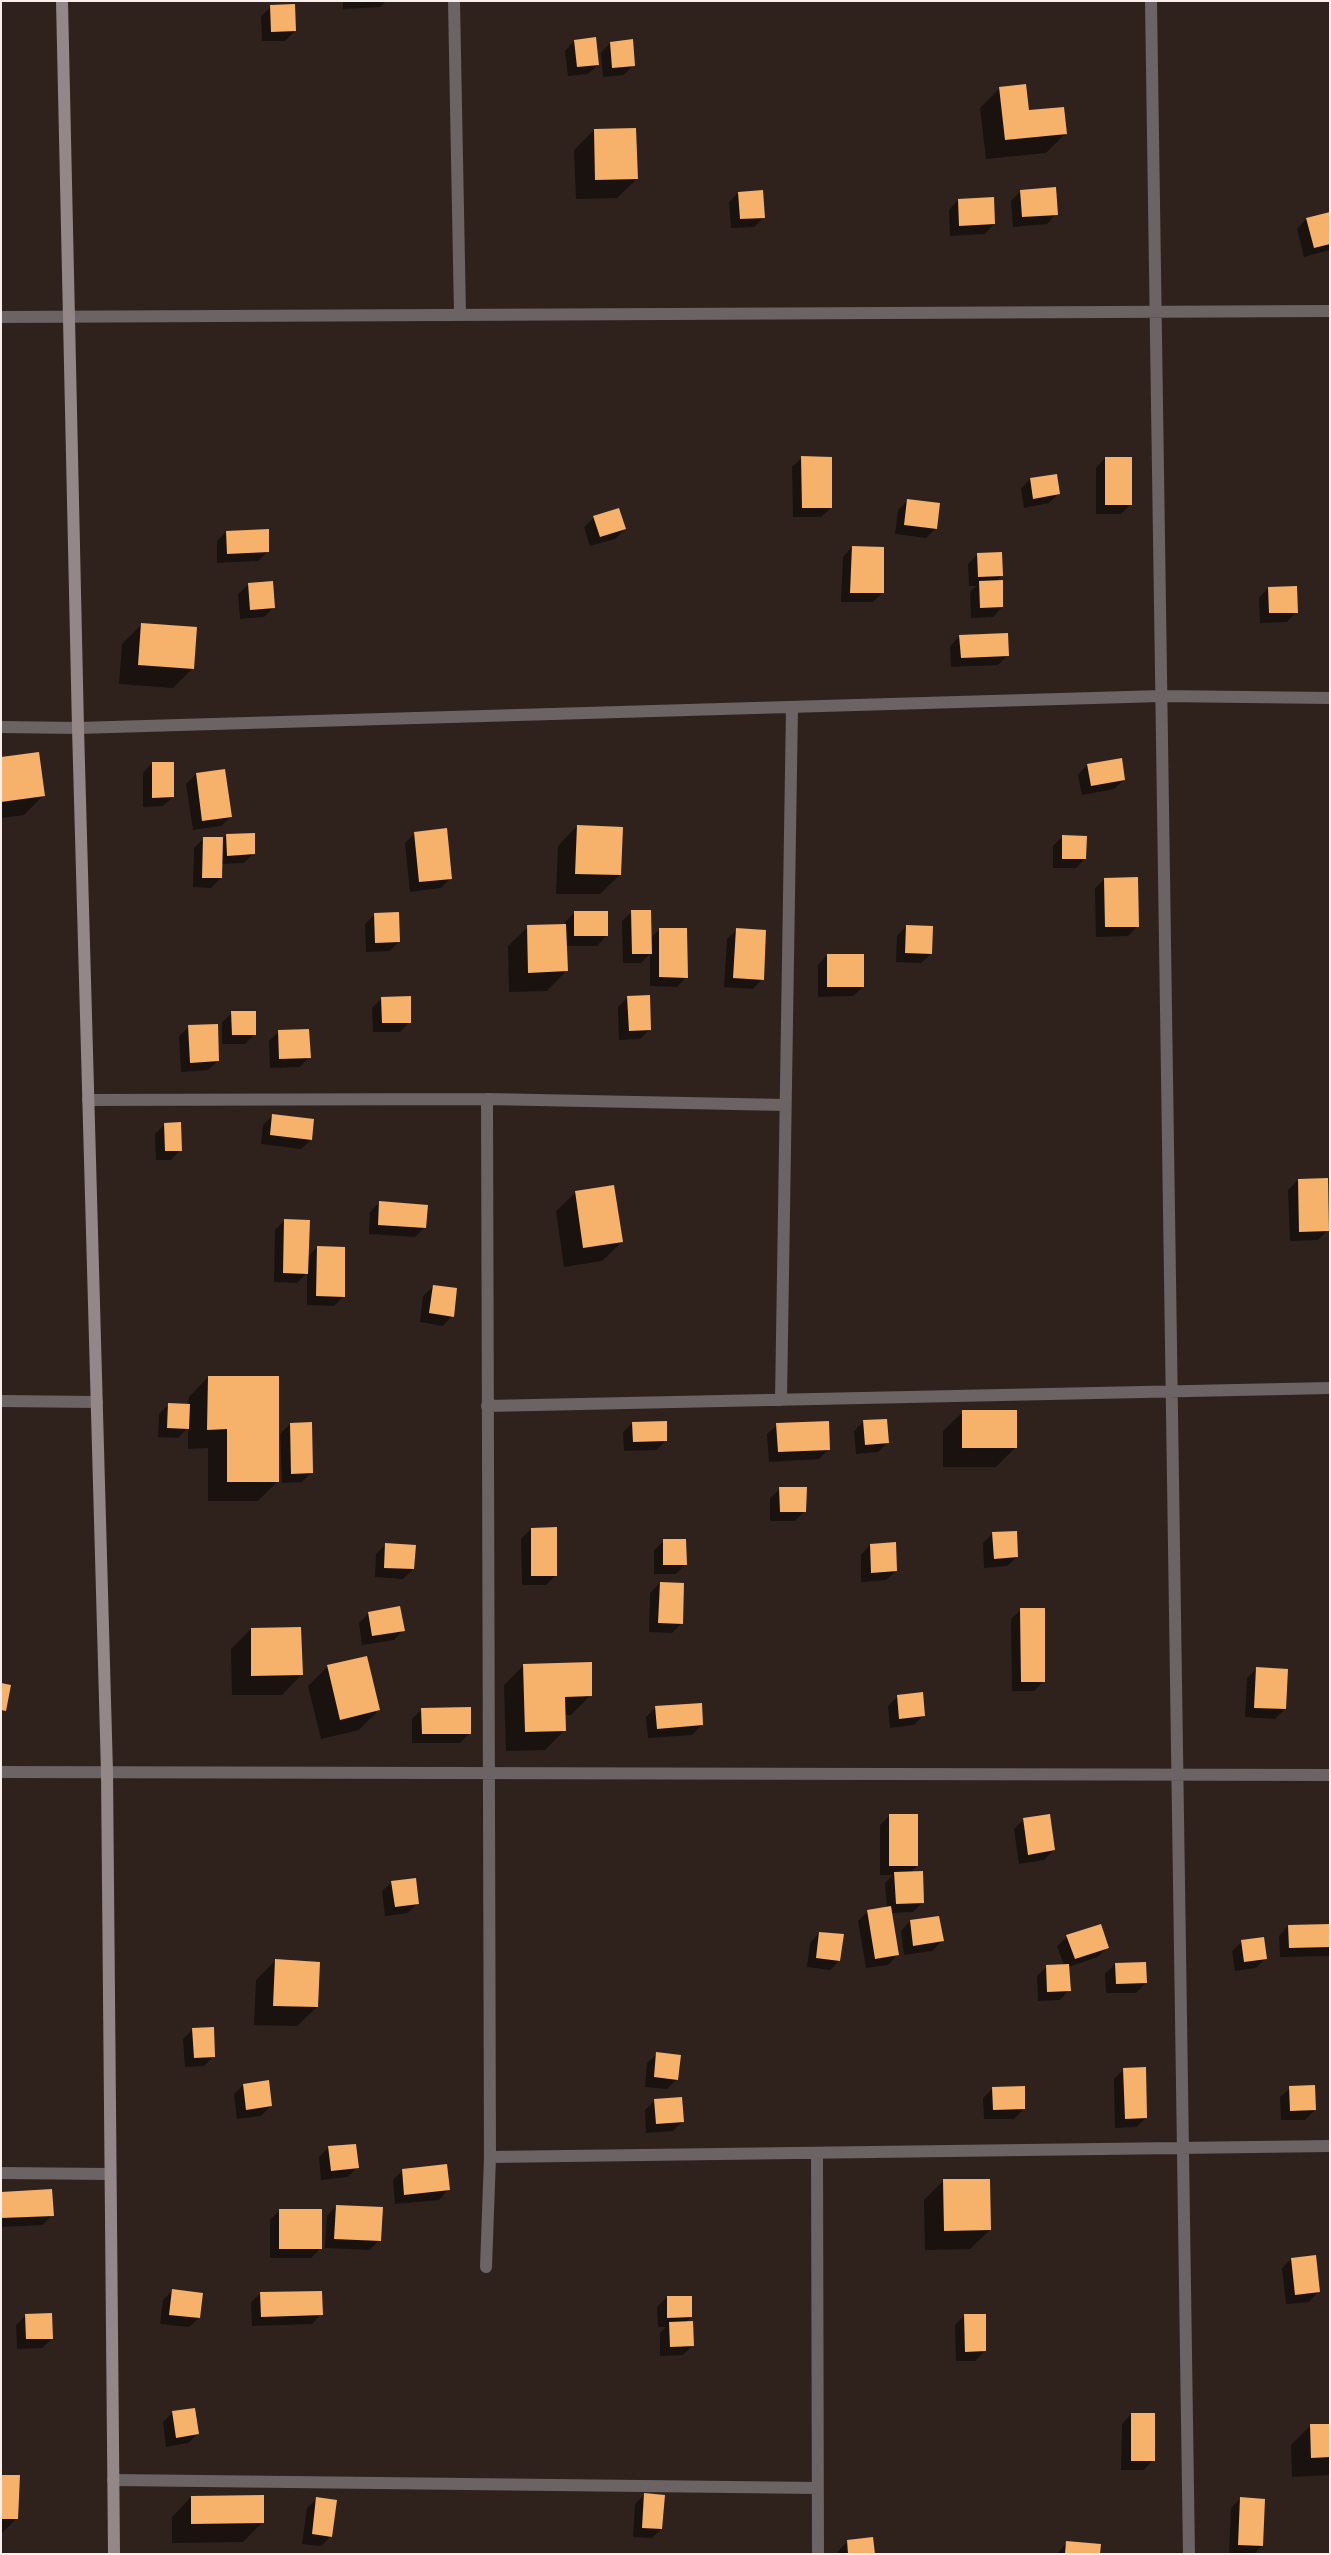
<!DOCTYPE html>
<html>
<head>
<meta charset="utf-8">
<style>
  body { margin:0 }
  #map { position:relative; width:1331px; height:2555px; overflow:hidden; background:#2f221d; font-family:Lato,sans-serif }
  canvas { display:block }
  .frame { position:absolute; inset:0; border:2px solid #f8eeeb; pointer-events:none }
</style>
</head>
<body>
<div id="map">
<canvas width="1331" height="2555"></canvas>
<div class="frame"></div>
</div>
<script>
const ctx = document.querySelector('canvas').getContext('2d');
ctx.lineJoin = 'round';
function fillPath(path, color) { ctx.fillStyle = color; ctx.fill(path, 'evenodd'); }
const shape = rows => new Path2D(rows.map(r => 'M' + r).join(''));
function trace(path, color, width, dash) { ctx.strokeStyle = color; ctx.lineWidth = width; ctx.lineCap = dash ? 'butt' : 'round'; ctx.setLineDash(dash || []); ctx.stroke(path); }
fillPath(shape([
  [343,1,386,1,380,7,343,9],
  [271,7,295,31,285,41,262,41,261,16],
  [574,41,598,65,588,74,568,76,565,51],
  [610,43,633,65,624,75,603,77,601,53],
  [1000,88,1028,112,1066,133,1046,153,986,159,980,108],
  [594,130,637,179,617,198,576,199,574,150],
  [1021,191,1056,214,1047,224,1013,227,1011,201],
  [738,193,764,217,754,227,731,228,729,202],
  [958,200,994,224,985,234,950,236,949,210],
  [1330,213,1330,250,1304,257,1297,229,1306,219],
  [802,458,831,508,821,517,793,517,792,467],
  [1105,458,1131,504,1121,514,1096,514,1096,468],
  [1030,479,1059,493,1049,503,1024,508,1021,489],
  [908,500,936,528,926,538,895,534,898,510],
  [594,517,625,529,615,539,590,546,584,527],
  [226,532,268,551,258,561,217,563,217,541],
  [852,547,882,593,873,602,841,602,843,557],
  [978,554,1001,576,996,582,1002,607,993,617,971,618,970,592,976,586,969,586,968,564],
  [272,583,274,607,264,617,240,619,238,594,248,585],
  [1268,588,1296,612,1287,622,1260,623,1259,598],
  [141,625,193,668,173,688,119,684,122,644],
  [960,636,1007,656,998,665,951,667,950,646],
  [1,759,44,795,24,815,1,818],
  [152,763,173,797,163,806,143,807,143,773],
  [1087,765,1124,780,1114,789,1082,795,1078,775],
  [196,774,231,817,221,826,193,830,186,784],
  [577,826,620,875,600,894,556,894,558,846],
  [415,833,450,879,441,888,410,892,405,843],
  [227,835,254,853,244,863,221,864,221,878,211,888,193,887,194,848,204,838,222,840],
  [1063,836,1085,859,1076,868,1053,868,1053,846],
  [1105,879,1138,926,1128,936,1096,937,1095,888],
  [632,912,650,938,660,929,686,977,677,987,650,986,650,954,641,963,623,963,622,921],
  [574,913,606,936,597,946,566,946,566,971,547,991,509,992,508,946,528,927,565,925,565,922],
  [374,915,399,942,389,951,366,952,365,924],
  [906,926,931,954,921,963,896,962,897,936],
  [737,929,762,979,753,989,724,987,727,939],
  [827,955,863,987,853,996,818,997,818,965],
  [628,997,649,1030,640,1039,619,1040,618,1007],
  [382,998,410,1022,400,1032,373,1032,372,1008],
  [232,1013,255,1034,245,1044,222,1044,222,1022],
  [189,1027,218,1061,208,1070,181,1072,179,1036],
  [278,1032,309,1057,300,1067,270,1068,269,1041],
  [273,1115,311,1140,301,1149,261,1144,263,1125],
  [165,1124,180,1150,171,1160,156,1160,155,1134],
  [1298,1180,1328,1230,1318,1240,1290,1241,1288,1190],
  [576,1192,622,1242,602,1261,564,1267,556,1211],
  [379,1203,425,1227,415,1237,369,1234,370,1212],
  [285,1220,307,1258,317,1247,344,1296,334,1306,307,1305,307,1273,297,1283,274,1282,275,1230],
  [433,1287,452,1316,443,1326,420,1322,423,1296],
  [208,1377,277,1482,258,1501,208,1501,208,1448,188,1449,188,1428,178,1438,158,1437,159,1414,168,1405,188,1405,189,1397],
  [963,1412,1016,1447,996,1467,943,1467,943,1431],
  [864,1421,888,1442,878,1452,856,1454,854,1431],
  [632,1423,666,1441,656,1450,624,1451,623,1432],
  [290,1424,312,1472,302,1482,282,1483,280,1434],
  [777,1425,829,1449,819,1459,769,1462,767,1434],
  [780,1489,805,1511,795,1521,770,1521,770,1498],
  [531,1529,556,1575,546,1585,522,1585,521,1539],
  [993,1533,1017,1557,1007,1566,984,1568,983,1543],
  [664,1541,685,1564,676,1574,654,1574,654,1550],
  [385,1545,413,1569,403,1579,375,1577,376,1554],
  [870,1545,896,1571,886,1580,861,1582,861,1555],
  [660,1583,682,1623,672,1633,649,1632,650,1593],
  [399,1608,403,1630,394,1640,362,1645,359,1623,368,1614],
  [1021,1610,1044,1681,1034,1691,1012,1691,1011,1619],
  [251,1629,301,1675,282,1695,232,1695,231,1649],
  [328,1666,379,1710,359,1730,321,1739,308,1686],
  [523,1666,591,1695,571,1715,564,1715,565,1730,545,1750,506,1751,504,1685],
  [1257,1668,1285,1709,1275,1719,1245,1717,1247,1678],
  [898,1696,924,1715,914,1725,890,1728,888,1706],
  [656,1707,702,1725,692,1735,648,1738,646,1717],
  [422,1709,470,1733,460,1743,412,1743,412,1719],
  [890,1815,917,1866,910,1873,923,1902,913,1912,891,1913,897,1955,888,1965,866,1968,858,1921,868,1911,887,1908,885,1883,893,1875,880,1875,880,1825],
  [1024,1819,1054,1850,1044,1860,1019,1864,1014,1829],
  [392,1882,418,1903,408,1913,385,1916,382,1891],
  [910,1921,942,1941,932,1951,904,1955,901,1931],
  [1330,1925,1330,1956,1280,1957,1279,1936,1288,1926],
  [819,1933,839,1961,830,1970,807,1967,810,1943],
  [1067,1937,1107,1947,1098,1957,1068,1967,1069,1990,1060,2000,1038,2001,1037,1976,1047,1966,1064,1965,1057,1946],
  [1242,1941,1265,1959,1256,1968,1235,1971,1232,1951],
  [275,1961,317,2007,297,2026,254,2025,256,1980],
  [1115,1964,1146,1983,1136,1993,1106,1993,1105,1974],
  [193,2029,214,2056,204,2066,185,2067,183,2039],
  [657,2054,677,2079,667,2089,645,2087,647,2063],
  [1124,2069,1146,2118,1136,2127,1115,2128,1114,2079],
  [243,2085,271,2106,261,2116,237,2119,234,2094],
  [993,2088,1024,2109,1014,2119,984,2119,983,2098],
  [1290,2088,1315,2110,1305,2120,1281,2120,1280,2097],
  [655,2100,683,2121,673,2131,646,2133,645,2110],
  [328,2148,357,2167,348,2177,321,2180,319,2157],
  [403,2170,448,2190,439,2200,395,2204,393,2180],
  [943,2181,990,2230,970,2249,925,2250,924,2200],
  [1,2193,52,2215,43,2225,1,2227],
  [336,2206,379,2240,370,2250,325,2248,327,2216],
  [280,2210,321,2248,311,2258,270,2258,270,2220],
  [1291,2259,1318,2292,1309,2302,1286,2304,1282,2268],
  [172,2291,199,2318,189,2327,160,2324,163,2300],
  [261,2293,321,2314,312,2324,252,2326,251,2302],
  [667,2297,691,2317,685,2323,693,2345,683,2355,660,2356,660,2333,666,2327,658,2327,657,2307],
  [26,2315,52,2339,42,2348,17,2349,16,2325],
  [965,2315,985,2351,975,2361,956,2361,955,2325],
  [194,2409,198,2434,188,2443,166,2447,163,2422,172,2413],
  [1131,2414,1153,2460,1144,2470,1121,2470,1122,2424],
  [1330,2425,1330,2475,1292,2477,1291,2445,1310,2426],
  [1,2476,16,2519,1,2534],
  [645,2494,661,2529,652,2538,633,2537,635,2504],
  [191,2497,263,2522,243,2542,172,2543,172,2517],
  [317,2499,331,2536,321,2546,302,2544,307,2508],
  [1240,2499,1262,2546,1254,2554,1229,2554,1231,2508],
  [848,2541,874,2554,838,2554,838,2551],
  [1067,2542,1099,2554,1057,2554]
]), '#0007');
fillPath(shape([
  [295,4,296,31,271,32,270,5],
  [596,37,599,65,577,67,574,40],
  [633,39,635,66,612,68,610,42],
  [1026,84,1029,110,1064,107,1067,134,1005,140,999,87],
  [636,128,638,179,595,180,594,129],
  [1056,187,1058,215,1022,217,1020,190],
  [763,190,765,218,740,219,738,192],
  [994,197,995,224,959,226,958,199],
  [1330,212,1330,244,1314,248,1306,218],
  [801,456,832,457,832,508,802,508],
  [1105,457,1132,457,1132,505,1105,505],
  [1057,474,1060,494,1033,499,1030,478],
  [907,499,940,503,937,529,904,525],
  [619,508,626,529,600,537,593,516],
  [269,529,269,552,227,554,226,531],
  [852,546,884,547,884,593,850,593],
  [1002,552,1003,576,978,577,977,553],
  [1003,580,1003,607,980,608,979,581],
  [273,581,275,608,250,610,248,583],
  [1297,586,1298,613,1269,613,1268,587],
  [141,623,197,627,194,669,138,665],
  [1008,633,1009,656,961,658,959,635],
  [39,752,45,796,1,802,1,757],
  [1122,758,1125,780,1091,786,1087,764],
  [152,762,174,762,174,797,152,798],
  [225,769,232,817,202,821,196,773],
  [577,825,623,827,621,875,575,874],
  [447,828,452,879,419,882,414,832],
  [255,833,255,854,227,856,226,834],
  [1062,835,1087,836,1086,859,1062,859],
  [203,837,223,837,222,878,202,878],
  [1138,877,1139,927,1105,927,1104,878],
  [631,910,651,910,652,954,632,954],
  [574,911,608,911,608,936,574,936],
  [399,912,400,942,375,943,374,913],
  [566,924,568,971,528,973,527,925],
  [906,925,933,926,932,954,905,953],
  [659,928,687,928,688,978,659,977],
  [736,928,766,930,764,980,733,978],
  [827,954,864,954,864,987,827,987],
  [650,995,651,1030,629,1031,627,996],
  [411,996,411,1023,382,1023,381,997],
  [231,1011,256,1011,256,1035,232,1035],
  [218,1024,219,1061,190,1063,188,1025],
  [309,1029,311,1058,279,1059,278,1030],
  [272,1114,314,1119,312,1140,270,1135],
  [181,1122,182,1151,165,1151,164,1123],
  [1328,1178,1329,1231,1299,1232,1298,1179],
  [614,1185,623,1242,583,1248,575,1191],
  [379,1201,428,1205,426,1228,378,1225],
  [284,1219,310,1220,308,1274,283,1273],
  [317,1246,345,1247,345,1297,316,1296],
  [433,1285,457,1288,454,1317,429,1313],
  [208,1376,279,1376,279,1482,227,1482,227,1429,207,1430],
  [168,1403,190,1404,189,1429,167,1428],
  [962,1410,1017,1410,1017,1448,962,1448],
  [887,1419,889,1443,865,1445,863,1420],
  [667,1421,667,1441,633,1442,632,1422],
  [829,1421,830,1450,778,1452,776,1423],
  [312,1422,313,1473,291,1474,290,1423],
  [779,1487,807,1487,806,1512,780,1512],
  [557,1527,557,1576,531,1576,531,1528],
  [1017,1531,1018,1557,994,1559,992,1532],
  [663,1539,686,1539,687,1565,663,1565],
  [896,1542,897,1571,871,1573,870,1544],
  [385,1543,416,1545,414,1569,384,1568],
  [660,1582,684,1583,683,1624,658,1623],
  [400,1606,405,1631,372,1636,368,1612],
  [1020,1608,1045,1608,1045,1682,1021,1682],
  [301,1627,303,1675,251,1676,251,1628],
  [367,1656,380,1710,340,1720,327,1665],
  [592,1662,592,1696,565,1697,566,1731,525,1732,523,1664],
  [1256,1667,1288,1669,1286,1709,1254,1708],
  [1,1683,11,1685,6,1711,1,1710],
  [923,1692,925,1716,899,1719,897,1695],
  [702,1703,703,1725,657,1729,655,1706],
  [471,1707,471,1734,422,1734,421,1708],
  [889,1814,918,1814,918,1866,889,1866],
  [1050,1814,1055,1850,1028,1855,1023,1818],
  [923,1871,924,1903,896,1904,894,1872],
  [416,1878,419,1904,395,1907,391,1881],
  [891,1906,899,1955,875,1959,867,1910],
  [939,1916,944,1941,913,1946,910,1920],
  [1101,1924,1109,1948,1075,1959,1066,1935],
  [1330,1924,1330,1947,1289,1948,1288,1925],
  [819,1932,844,1934,840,1961,816,1958],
  [1264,1937,1267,1959,1244,1962,1241,1940],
  [275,1959,320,1962,318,2007,273,2006],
  [1146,1962,1147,1983,1116,1984,1115,1963],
  [1069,1964,1071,1991,1047,1992,1046,1965],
  [214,2027,215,2057,194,2058,192,2028],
  [656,2052,681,2055,678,2080,654,2077],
  [1146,2067,1147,2118,1125,2119,1123,2068],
  [269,2080,272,2106,246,2110,243,2084],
  [1315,2085,1316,2110,1290,2111,1289,2086],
  [1025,2086,1025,2109,993,2110,992,2087],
  [682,2097,684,2122,656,2124,654,2099],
  [356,2144,359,2168,331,2171,328,2146],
  [447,2164,450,2190,404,2195,402,2169],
  [943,2179,990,2179,991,2230,944,2231],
  [52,2189,54,2216,1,2218,1,2192],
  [336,2205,383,2207,381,2241,334,2239],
  [279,2209,322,2209,322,2249,279,2249],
  [1316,2255,1320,2292,1295,2295,1291,2258],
  [172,2289,203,2293,200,2318,169,2315],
  [322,2291,323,2315,261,2317,260,2292],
  [667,2296,692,2296,692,2317,667,2318],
  [52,2313,53,2339,26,2339,25,2314],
  [964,2314,986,2314,986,2351,965,2352],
  [693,2321,694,2346,670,2347,669,2322],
  [195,2408,199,2434,176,2438,172,2411],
  [1131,2413,1155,2413,1155,2461,1131,2461],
  [1310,2424,1330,2424,1330,2457,1311,2458],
  [1,2475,20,2475,18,2519,1,2519],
  [644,2493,665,2495,662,2529,642,2528],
  [264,2495,264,2523,191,2524,191,2496],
  [316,2497,337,2500,332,2537,312,2534],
  [1240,2497,1265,2499,1263,2546,1238,2545],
  [873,2537,875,2554,848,2554,847,2540],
  [1066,2541,1101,2544,1100,2554,1065,2554]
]), '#f6b16a');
trace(shape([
  [454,1,460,315],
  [1151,1,1189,2554],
  [1,317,1330,311],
  [1,727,78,728,1161,696,1330,698],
  [88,1100,487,1099,785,1105],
  [781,1400,792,707],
  [1,1401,97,1402],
  [487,1406,1330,1388],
  [1,1772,1330,1775],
  [817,2153,818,2554],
  [490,2157,1330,2146],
  [1,2173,110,2174],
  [486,2267,490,2157,487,1099],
  [113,2480,818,2488]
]), '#6b6364', 12);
trace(shape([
  [62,1,78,728,107,1772,114,2554]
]), '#938788', 12);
</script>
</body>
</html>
